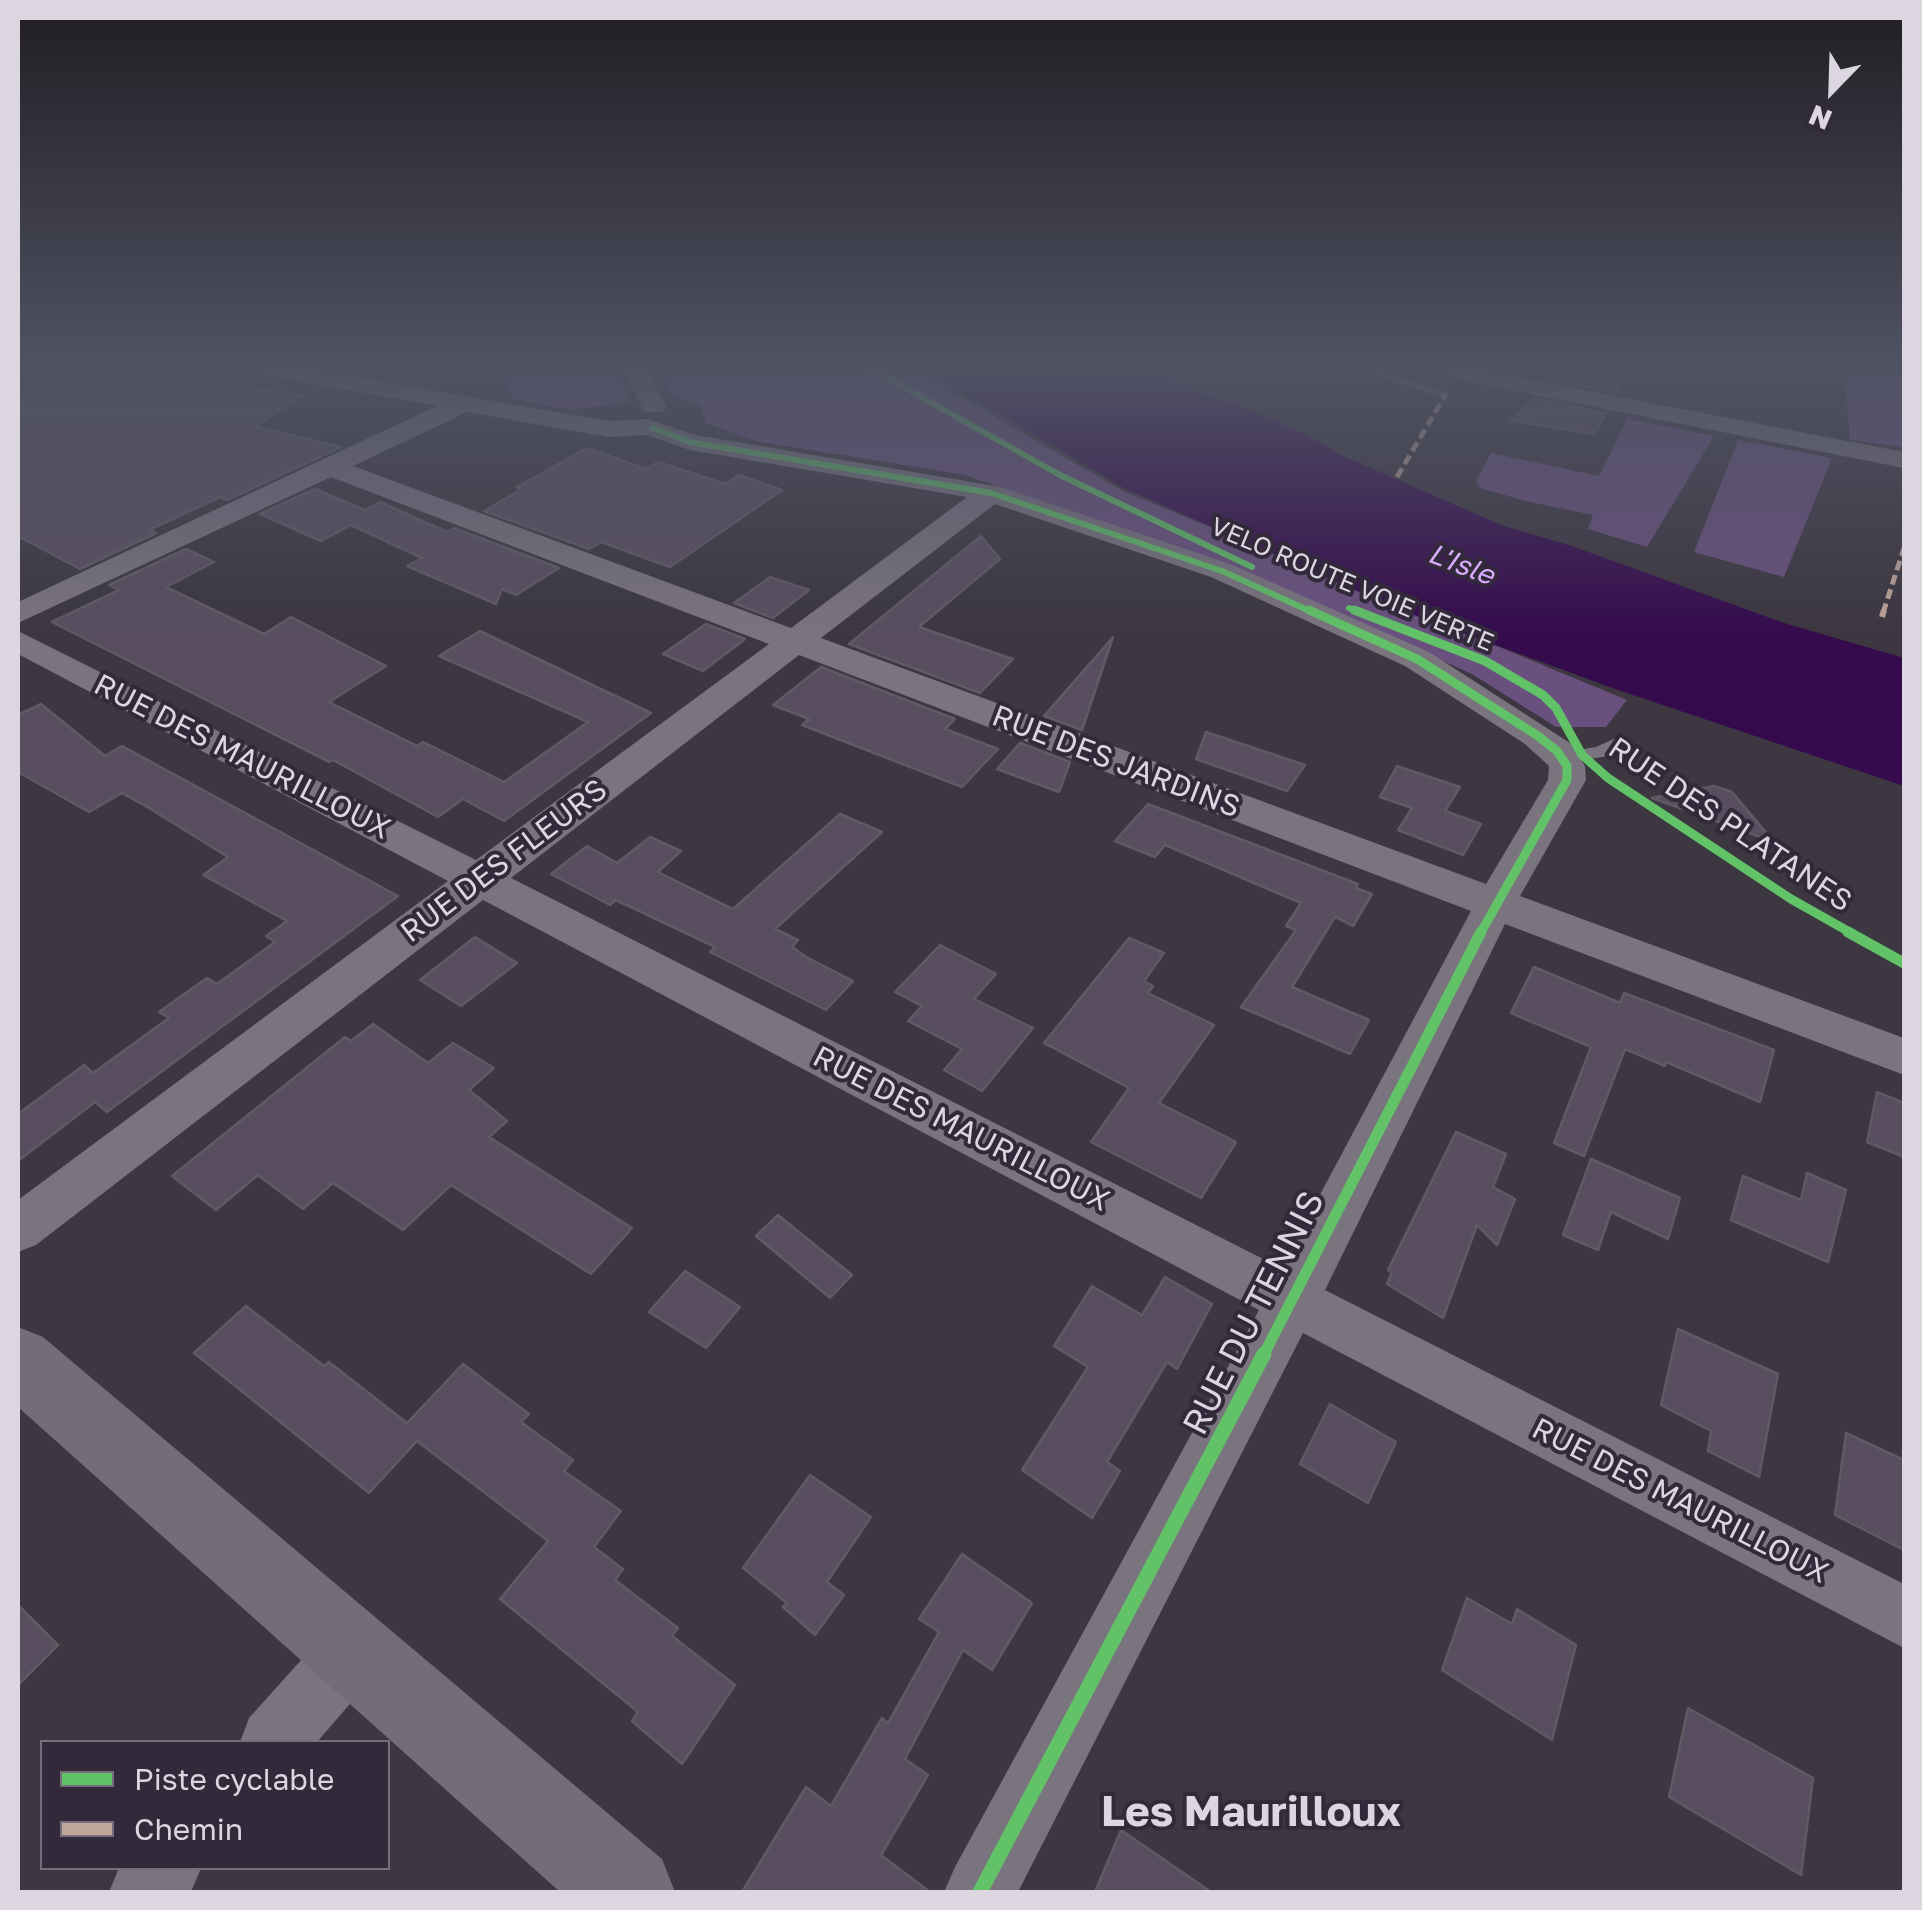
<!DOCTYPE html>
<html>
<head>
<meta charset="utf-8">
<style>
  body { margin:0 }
  #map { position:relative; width:1922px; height:1910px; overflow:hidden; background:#3c3740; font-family:"Golos Text",sans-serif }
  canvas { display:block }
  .frame { position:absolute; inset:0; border:20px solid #dcd6e1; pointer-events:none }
  .legend { position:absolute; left:40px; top:1740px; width:350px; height:130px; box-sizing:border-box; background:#32293a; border:2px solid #766e7d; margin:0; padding:12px 18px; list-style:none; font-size:30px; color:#dcd6e1 }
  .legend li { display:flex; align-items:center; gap:20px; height:50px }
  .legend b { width:50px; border:2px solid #766e7d }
  .north { position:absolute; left:1782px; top:40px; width:100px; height:100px; -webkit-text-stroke:8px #32293a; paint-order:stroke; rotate:203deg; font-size:28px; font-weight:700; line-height:40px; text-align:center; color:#dcd6e1 }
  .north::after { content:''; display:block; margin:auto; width:35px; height:45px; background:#dcd6e1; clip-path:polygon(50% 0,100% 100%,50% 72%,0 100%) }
</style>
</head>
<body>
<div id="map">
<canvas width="1922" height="1910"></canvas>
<div class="frame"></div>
<ul class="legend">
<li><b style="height:12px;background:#61c268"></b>Piste cyclable</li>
<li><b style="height:12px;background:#c0a59a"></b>Chemin</li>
</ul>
<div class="north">N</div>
</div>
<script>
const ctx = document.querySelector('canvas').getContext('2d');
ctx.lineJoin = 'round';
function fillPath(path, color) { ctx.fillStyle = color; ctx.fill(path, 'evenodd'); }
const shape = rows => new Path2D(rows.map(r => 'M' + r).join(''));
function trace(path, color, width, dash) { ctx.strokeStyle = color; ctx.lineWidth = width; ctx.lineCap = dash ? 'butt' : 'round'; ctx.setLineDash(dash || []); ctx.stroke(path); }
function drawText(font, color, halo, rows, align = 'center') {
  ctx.font = font + ' "Golos Text",sans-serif'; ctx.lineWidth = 8; ctx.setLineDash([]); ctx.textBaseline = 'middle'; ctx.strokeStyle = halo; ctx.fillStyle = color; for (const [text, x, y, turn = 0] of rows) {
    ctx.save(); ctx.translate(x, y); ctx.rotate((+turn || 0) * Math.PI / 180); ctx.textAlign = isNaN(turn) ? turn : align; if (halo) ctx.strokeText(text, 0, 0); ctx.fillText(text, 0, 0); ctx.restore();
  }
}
fillPath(shape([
  [498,367,615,367,630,402,571,410,514,399],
  [657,367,909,367,1123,491,1627,700,1606,727,1556,727,1472,674,1219,562,965,475,756,441,706,423,701,406,673,397],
  [1844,367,1904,374,1904,447,1850,440],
  [1627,419,1714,436,1647,547,1588,529,1593,515,1526,501,1480,488,1476,481,1491,453,1599,476],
  [1738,440,1832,458,1784,577,1694,552]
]), '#6a507f');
fillPath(shape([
  [921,367,1146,367,1198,394,1231,402,1308,435,1339,454,1501,525,1572,546,1784,623,1904,658,1904,786,1615,689,1395,608,1122,487]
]), '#350b4d');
const building = shape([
  [76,367,128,367,303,396,255,426,341,447,227,500,220,497,149,530,156,533,80,569,18,536,18,397,76,367],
  [1566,367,1629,367,1616,392,1553,380,1566,367],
  [1534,398,1606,413,1595,434,1511,421,1534,398],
  [587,448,646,469,658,462,726,484,739,475,782,490,670,567,601,542,589,549,484,511,522,489,517,487,587,448],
  [315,489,365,510,380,502,447,532,454,528,559,568,516,595,502,589,496,604,407,566,422,558,351,525,321,541,260,514,315,489],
  [981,536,1000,559,919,627,1013,659,980,693,849,644,981,536],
  [186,549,214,562,166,587,264,634,291,617,386,666,329,702,417,746,423,742,504,782,588,722,439,656,480,631,651,713,504,821,463,799,438,817,333,760,329,762,52,622,119,590,109,585,186,549],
  [770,577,809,590,773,618,734,603,770,577],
  [706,624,745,639,703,671,663,654,706,624],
  [1113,637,1082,730,1044,716,1113,637],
  [821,667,955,719,945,729,998,749,962,787,802,725,809,719,773,705,821,667],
  [41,704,105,756,122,746,398,896,107,1112,95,1102,18,1161,18,1114,84,1065,93,1073,169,1018,159,1012,207,978,217,984,275,942,266,936,287,921,203,875,228,857,149,808,122,793,89,812,18,772,18,715,41,704],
  [1206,732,1305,765,1287,791,1196,759,1206,732],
  [1020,743,1070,762,1059,792,997,769,1020,743],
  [1397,766,1460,787,1445,811,1481,824,1463,855,1398,830,1412,808,1380,797,1397,766],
  [1714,786,1732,792,1774,842,1652,798,1714,786],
  [1148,804,1358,884,1356,888,1372,894,1353,926,1335,917,1292,987,1369,1020,1350,1054,1241,1007,1296,930,1286,926,1301,903,1165,845,1155,857,1115,841,1148,804],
  [840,814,882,832,775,929,798,940,792,947,806,957,853,981,826,1010,710,952,715,947,616,900,610,905,551,874,587,846,617,863,650,837,681,851,658,872,733,909,840,814],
  [475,937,517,963,461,1006,420,980,475,937],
  [1129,938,1164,953,1144,981,1153,986,1148,993,1214,1025,1159,1103,1236,1142,1201,1198,1091,1142,1129,1088,1044,1043,1129,938],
  [940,945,996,974,974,999,1033,1028,982,1091,944,1070,962,1049,908,1021,922,1006,895,992,940,945],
  [1534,967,1620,1003,1624,993,1774,1050,1760,1102,1666,1062,1665,1066,1625,1049,1584,1156,1554,1143,1591,1047,1511,1013,1534,967],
  [373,1024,428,1063,453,1043,494,1068,469,1090,507,1121,489,1137,632,1228,591,1274,451,1185,403,1230,333,1183,303,1209,258,1175,216,1210,172,1176,345,1037,351,1041,373,1024],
  [1877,1092,1904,1103,1904,1157,1867,1142,1877,1092],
  [1456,1132,1506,1154,1493,1187,1515,1199,1497,1245,1477,1225,1443,1318,1387,1284,1392,1272,1388,1270,1456,1132],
  [1591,1159,1680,1198,1668,1239,1611,1212,1598,1250,1563,1235,1591,1159],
  [1807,1173,1846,1190,1828,1262,1731,1220,1743,1176,1801,1200,1807,1173],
  [778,1215,852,1275,830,1298,756,1236,778,1215],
  [685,1271,740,1307,706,1348,649,1312,685,1271],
  [1165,1277,1212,1304,1177,1369,1167,1362,1107,1462,1120,1471,1092,1518,1022,1470,1088,1367,1054,1346,1092,1286,1142,1315,1165,1277],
  [246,1306,324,1366,329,1362,407,1423,463,1364,529,1414,521,1422,573,1460,564,1471,621,1511,594,1547,623,1569,615,1580,678,1628,672,1636,735,1685,682,1764,632,1721,638,1712,500,1599,548,1541,417,1441,369,1493,194,1353,246,1306],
  [1678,1329,1778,1374,1759,1477,1708,1451,1711,1431,1661,1405,1678,1329],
  [1330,1404,1396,1442,1368,1503,1300,1464,1330,1404],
  [1846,1433,1904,1460,1904,1550,1835,1515,1846,1433],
  [810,1475,871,1517,827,1582,844,1595,815,1635,783,1607,787,1603,743,1568,810,1475],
  [962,1554,1032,1603,992,1670,963,1650,905,1759,928,1775,881,1855,930,1892,742,1892,806,1787,831,1806,882,1718,888,1723,939,1632,919,1619,962,1554],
  [1467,1598,1512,1624,1517,1609,1576,1645,1552,1740,1442,1670,1467,1598],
  [18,1605,58,1645,18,1685,18,1605],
  [1688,1708,1813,1778,1801,1875,1669,1797,1688,1708],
  [1121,1830,1211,1892,1095,1892,1121,1830]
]);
fillPath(building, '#584e60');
trace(building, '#5f5a63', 2.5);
fillPath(shape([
  [1350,367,1369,367,1453,394,1441,397,1350,367],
  [1620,736,1629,742,1608,756,1562,764,1552,758,1555,754,1596,747,1620,736]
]), '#7a747f');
fillPath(shape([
  [247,367,299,367,608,421,647,419,696,435,1001,487,1233,565,1429,652,1570,743,1585,766,1586,780,1520,896,1904,1038,1904,1075,1505,924,1325,1290,1904,1584,1904,1648,1303,1333,1018,1892,944,1892,955,1867,1259,1310,483,900,36,1245,18,1252,18,1200,448,881,18,654,18,631,476,860,769,644,331,477,18,623,18,602,437,406,259,374,247,367],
  [467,412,608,437,647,435,690,450,967,497,791,628,353,466,467,412],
  [995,504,1211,577,1405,666,1525,744,1549,766,1548,780,1486,884,821,638,995,504],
  [799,655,1471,911,1281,1268,511,878,799,655],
  [622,367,646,367,666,407,662,412,644,412,622,367],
  [1465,367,1904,452,1904,468,1460,380,1448,373,1451,368,1465,367],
  [352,1620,375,1629,384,1652,375,1675,317,1742,240,1742,249,1718,329,1629,352,1620],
  [119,1868,201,1868,191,1892,109,1892,119,1868]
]), '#7a747f');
fillPath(shape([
  [18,1327,43,1337,662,1859,675,1892,560,1892,18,1407,18,1327]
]), '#736d79');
trace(shape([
  [1397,477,1446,394],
  [1883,613,1904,548]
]), '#c0a59a', 5, [10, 5]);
trace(shape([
  [1882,617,1884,610]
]), '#c0a59a', 6, [12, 6]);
trace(shape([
  [868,367,1060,475,1252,567],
  [653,428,690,442,991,493,1222,571,1314,613],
  [1349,608,1361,613]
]), '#61c268', 6);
trace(shape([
  [1309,610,1417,659,1538,736,1557,751,1567,766,1567,780,1480,934],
  [1354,610,1485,661,1543,695,1556,708,1582,755,1608,778,1791,899,1853,934]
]), '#61c268', 9);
trace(shape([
  [1848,932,1904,963],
  [1263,1356,1481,932]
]), '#61c268', 11);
trace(shape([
  [980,1892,1264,1354]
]), '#61c268', 15);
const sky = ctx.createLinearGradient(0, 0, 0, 634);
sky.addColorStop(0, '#211e23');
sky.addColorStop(0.58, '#505364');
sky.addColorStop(1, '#50536400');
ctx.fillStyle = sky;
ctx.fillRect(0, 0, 1922, 634);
drawText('25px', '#dcd6e1', '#32293a', [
  ["VELO ROUTE VOIE VERTE",1352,585,23]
]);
drawText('italic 28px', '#d6abfb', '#32293a', [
  ["L'Isle",1461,565,21]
]);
drawText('30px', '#dcd6e1', '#32293a', [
  ["RUE DES MAURILLOUX",242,757,27],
  ["RUE DES JARDINS",1116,762,21],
  ["RUE DES PLATANES",1730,825,34],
  ["RUE DES FLEURS",504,861,-37],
  ["RUE DES MAURILLOUX",961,1129,27],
  ["RUE DES MAURILLOUX",1680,1501,27]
]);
drawText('35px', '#dcd6e1', '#32293a', [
  ["RUE DU TENNIS",1254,1313,-63]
]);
drawText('bold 42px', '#dcd6e1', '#32293a', [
  ["Les Maurilloux",1251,1813]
]);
</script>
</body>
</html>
